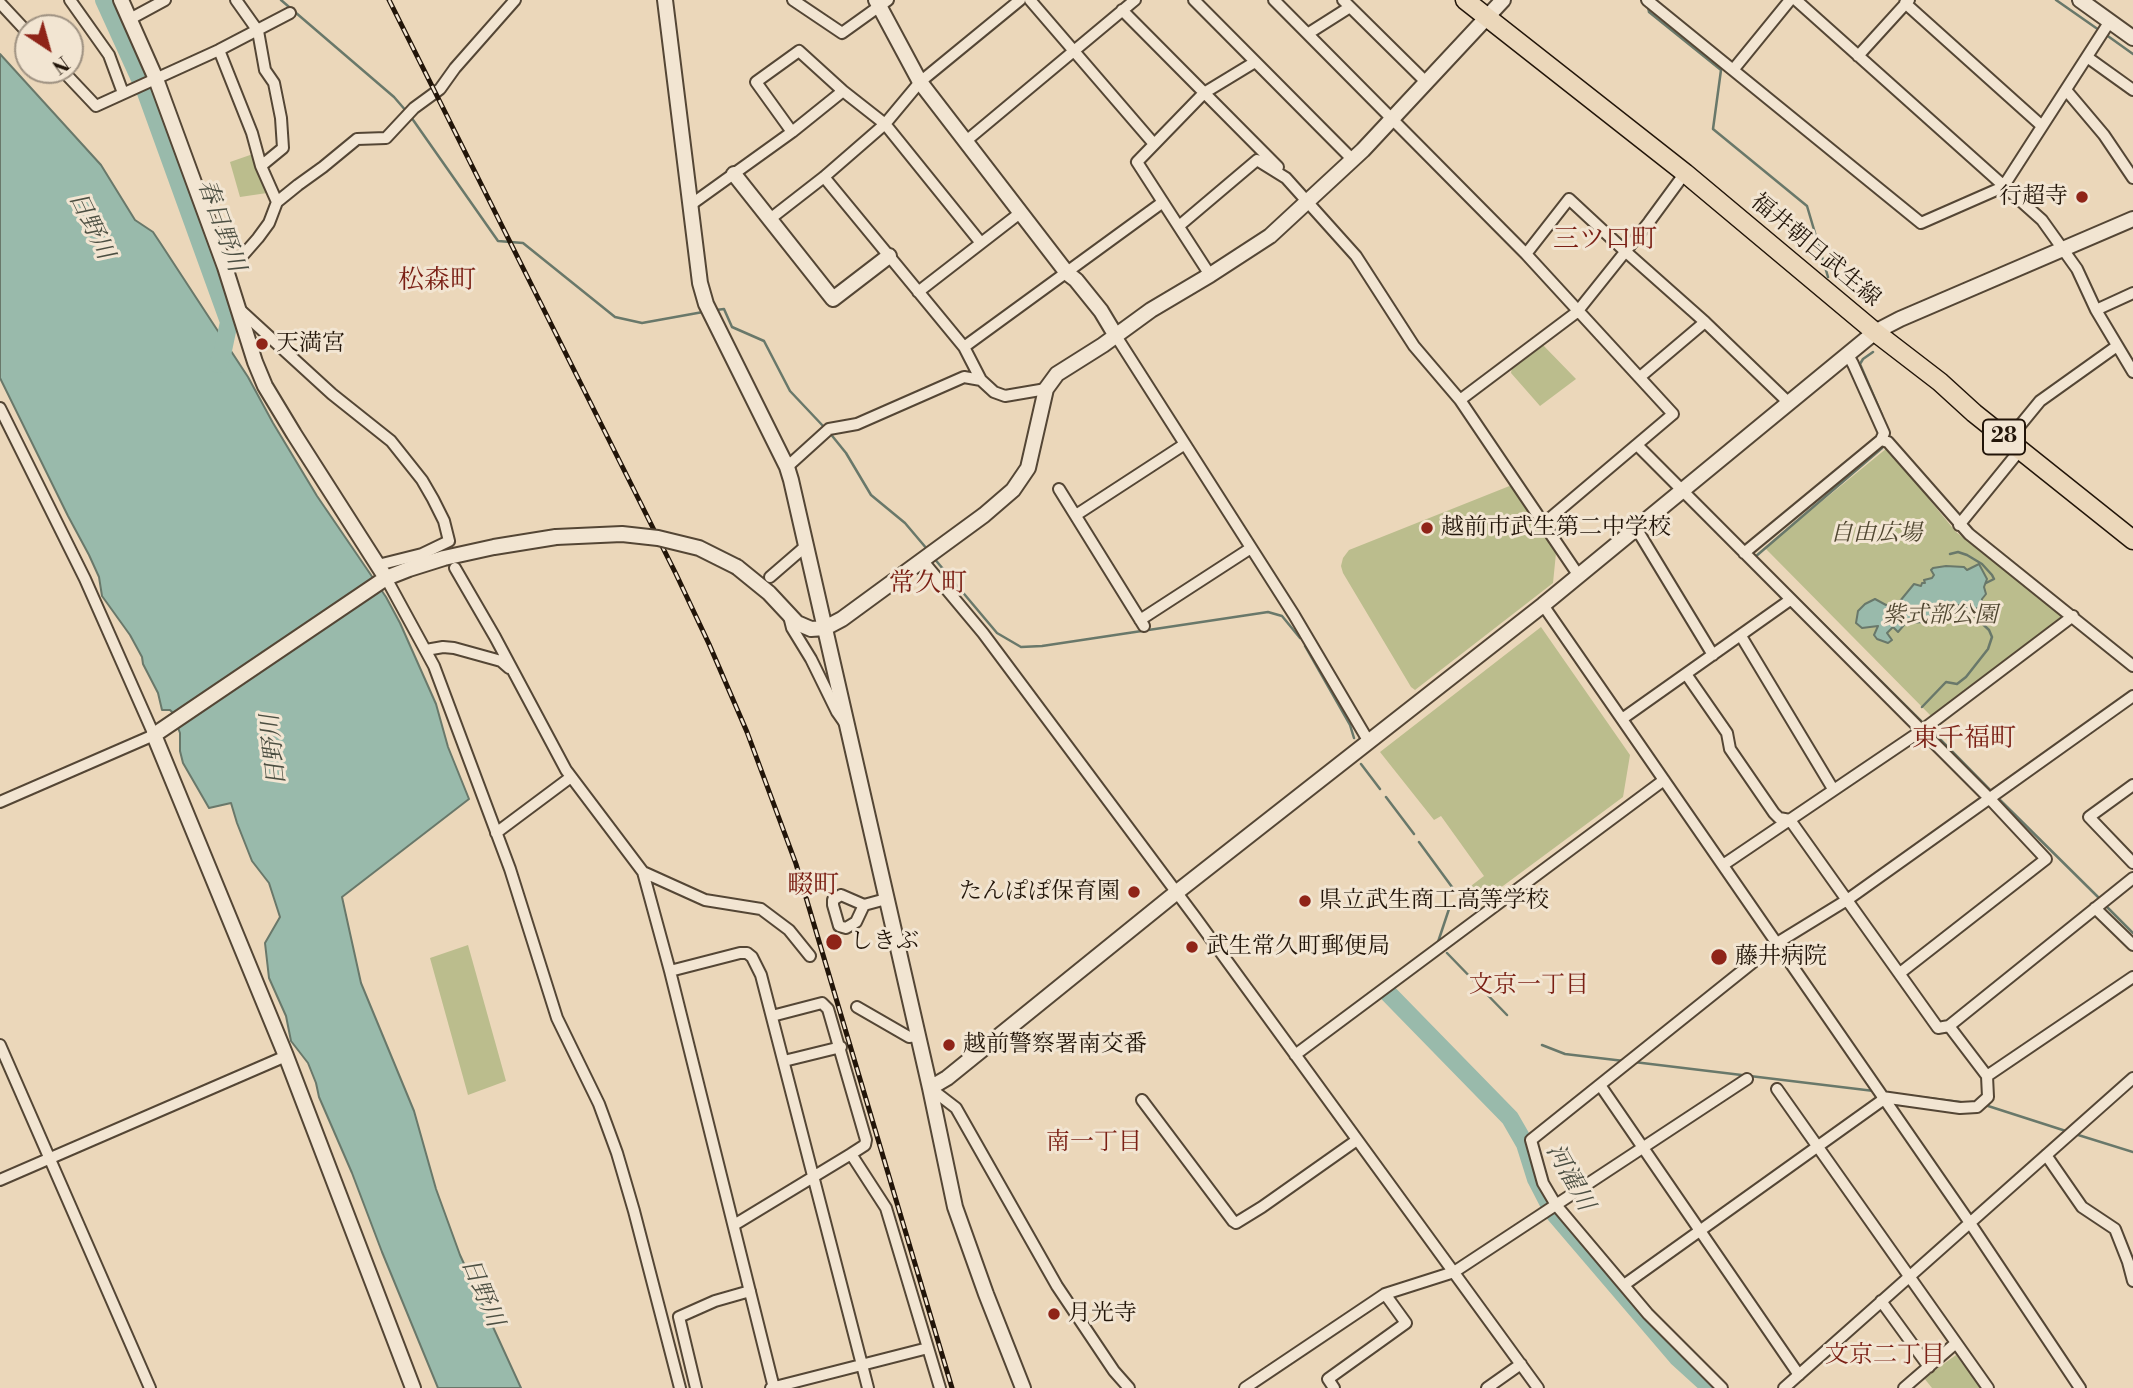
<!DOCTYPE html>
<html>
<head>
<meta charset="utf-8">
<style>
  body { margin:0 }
  #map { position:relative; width:2133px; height:1388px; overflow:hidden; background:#ebd7ba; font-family:"Libre Bodoni",serif }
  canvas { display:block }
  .north { position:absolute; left:14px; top:14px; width:70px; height:70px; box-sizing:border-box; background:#f2e5d2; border:2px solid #9f9282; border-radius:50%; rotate:144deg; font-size:19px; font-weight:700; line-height:28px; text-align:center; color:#221509 }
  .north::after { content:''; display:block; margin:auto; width:24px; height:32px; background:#8f2418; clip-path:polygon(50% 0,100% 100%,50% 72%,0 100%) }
</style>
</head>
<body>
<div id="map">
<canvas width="2133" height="1388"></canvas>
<div class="north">N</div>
</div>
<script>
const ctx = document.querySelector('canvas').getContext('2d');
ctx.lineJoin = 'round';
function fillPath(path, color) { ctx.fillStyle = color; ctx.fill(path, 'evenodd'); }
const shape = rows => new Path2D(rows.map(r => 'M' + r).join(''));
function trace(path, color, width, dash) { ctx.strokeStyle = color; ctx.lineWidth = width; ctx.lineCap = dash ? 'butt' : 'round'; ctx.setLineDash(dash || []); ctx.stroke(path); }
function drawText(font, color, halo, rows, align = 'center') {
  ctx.font = font + ' "Libre Bodoni","Noto Serif JP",serif'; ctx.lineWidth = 6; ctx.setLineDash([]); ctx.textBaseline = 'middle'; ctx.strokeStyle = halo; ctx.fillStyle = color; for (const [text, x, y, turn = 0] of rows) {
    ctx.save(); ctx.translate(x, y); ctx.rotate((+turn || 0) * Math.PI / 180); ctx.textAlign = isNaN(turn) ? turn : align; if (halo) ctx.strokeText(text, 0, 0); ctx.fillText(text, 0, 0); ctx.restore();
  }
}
fillPath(shape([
  [253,154,267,193,240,197,230,162],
  [1542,344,1576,379,1540,406,1511,373,1512,367],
  [1887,448,1956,532,2061,614,2061,620,1933,718,1765,548],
  [1512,485,1556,553,1553,583,1415,690,1411,687,1343,573,1341,566,1343,558,1349,550],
  [1541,627,1630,755,1623,797,1480,903,1463,900,1459,895,1484,876,1441,816,1434,820,1380,752],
  [468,945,506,1081,468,1095,430,958],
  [1956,1355,1981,1388,1932,1388,1924,1378]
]), '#bbbd8d');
const water = shape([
  [0,54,101,165,135,220,153,232,161,244,248,377,273,423,317,496,386,597,400,623,436,704,448,747,469,799,342,897,361,983,414,1111,436,1189,460,1255,521,1388,438,1388,382,1252,352,1173,319,1097,316,1083,308,1063,291,1041,286,1016,269,978,265,943,280,917,269,883,252,861,237,823,231,803,209,808,183,763,180,751,180,733,172,712,170,710,162,710,158,693,143,664,142,657,130,635,102,596,99,577,89,555,68,516,0,378,0,54],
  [1979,564,1987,579,1984,587,1986,594,1982,599,1981,609,1977,608,1975,611,1970,609,1969,611,1965,607,1958,605,1958,607,1951,613,1937,611,1932,614,1926,622,1903,623,1904,625,1898,632,1893,627,1887,633,1892,640,1888,643,1877,639,1874,635,1878,626,1862,628,1856,623,1858,611,1865,604,1875,599,1886,605,1895,604,1900,601,1914,584,1921,586,1922,583,1925,583,1924,580,1932,578,1934,575,1931,570,1933,568,1946,566,1964,567,1967,570,1979,564]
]);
fillPath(water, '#99baab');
trace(water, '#69786a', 2);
trace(shape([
  [281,0,394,97,407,112],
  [2056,0,2099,30],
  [1648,7,1649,12,1721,70,1713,129,1807,206,1828,277],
  [2105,34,2133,54],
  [411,117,498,241,523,243,615,317,642,323,703,312],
  [716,310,724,309,732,327,764,341,790,391,824,427],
  [1873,352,1863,359,1860,364,1882,415],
  [829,432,846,453,871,495,905,523,927,549],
  [1950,554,1958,552,1967,555,1982,564,1992,575,1994,579,1986,583],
  [933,557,997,633,1021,647,1042,646,1268,612,1282,616,1300,638],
  [1757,559,1755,557,1882,448,1885,443],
  [1789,590,1924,724],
  [1305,646,1350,725,1354,738],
  [1922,707,1946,682,1957,684,1966,677,1988,649,1992,637,1989,630,1969,611],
  [1929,728,1993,793],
  [1361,764,1380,789],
  [1386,797,1414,834],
  [1998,798,2100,899],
  [1419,842,1452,887],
  [2104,904,2133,933],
  [1438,942,1449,909],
  [1447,953,1507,1015],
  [1542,1045,1565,1054,1624,1061],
  [1634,1062,1874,1091],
  [1912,1096,1968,1103],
  [1985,1105,2069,1132],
  [2075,1134,2133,1152]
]), '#69786a', 2.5);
trace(shape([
  [104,0,145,90,229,322,222,355,218,364],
  [1386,991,1510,1118,1525,1144,1536,1179,1553,1212,1677,1357,1711,1388]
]), '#99baab', 18);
const minor = shape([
  [70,0,109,55,123,93],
  [236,0,258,31,265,70,274,83,281,118,283,148,261,166],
  [793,0,842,33,888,0],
  [1030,0,1154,144],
  [1194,0,1353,160],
  [1274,0,1526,254,1673,414,1543,524],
  [1343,0,1427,83],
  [1647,0,1921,223,2003,187,2110,21],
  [1796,0,2042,220,2077,269,2096,310,2133,372],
  [0,3,28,33],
  [1905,3,2042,126],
  [1122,10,1278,167],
  [130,19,165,0],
  [1309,33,1350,7],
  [219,50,252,133,261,166,277,202],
  [1858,56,1909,0],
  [2087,57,2133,90],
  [62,70,96,106,219,50,290,13],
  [1733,70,1790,0],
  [2066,90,2104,135,2133,178],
  [792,132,756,82,799,51,843,91,885,124,981,243],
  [966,141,1135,0],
  [824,177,964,347,981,380],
  [689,206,792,132,843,91],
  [770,219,824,177,885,124,920,82,1020,0],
  [1179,226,1257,160,1286,178,1356,256,1414,346,1460,400,1579,576],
  [1526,254,1569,199,1625,251,1705,322,1789,403],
  [225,267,244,254,258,238,269,223,277,202,298,185,323,167,357,139,386,138,414,108,440,89,455,68,515,0],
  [1210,275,1137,162,1204,93,1255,62],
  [918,292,1020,213],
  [238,308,332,394,391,441,422,480,433,499,444,521,449,541,422,554,378,565],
  [2096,310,2133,293],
  [1116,336,1294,615,1369,742],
  [964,347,1163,202],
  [1640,377,1705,322],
  [1460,400,1577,312,1649,222,1685,173],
  [0,408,85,579,154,735,0,802],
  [1881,440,1888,442,1969,534,2133,666],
  [2008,440,2040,401,2117,346],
  [1637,445,1989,798,2046,859,1900,973],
  [787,467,829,429,857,424,964,377,981,380,994,392,1005,396,1046,389],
  [1059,489,1144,626],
  [1076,515,1185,444],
  [1959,525,2020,450],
  [1636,528,1713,655],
  [1744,553,1881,440,1884,433,1853,364,1848,355],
  [922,560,983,633,1195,917,1538,1388],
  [455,568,495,637,566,770,643,872,670,971,774,1388],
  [770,577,807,545],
  [386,578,434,666,510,869,557,1018,599,1104,617,1153,634,1211,680,1388],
  [1543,605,1970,1223,2080,1388],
  [789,616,792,628,811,659,837,712,844,722],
  [1140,620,1251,548],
  [1741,636,1833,789],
  [426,650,443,647,454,648,501,661,509,668],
  [1686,674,1727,733,1730,749,1774,813,1779,818,1790,820,1938,1028,1949,1026,2133,878],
  [1622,719,1790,600],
  [2133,785,2089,817,2133,863],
  [496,833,571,777],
  [1723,865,1921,731,2073,616],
  [643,872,705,900,761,909,789,930,810,956],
  [841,895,864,905,856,922,846,928,839,926,833,905,833,900,841,895],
  [864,905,886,899],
  [2095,908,2133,945],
  [670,971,740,953,747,953,752,957,761,975,868,1388],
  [857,1007,909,1037,918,1036],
  [0,1045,150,1388],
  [1295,1055,1664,780],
  [784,1061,841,1047],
  [1987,1076,2133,977],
  [1600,1085,1799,1375],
  [930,1088,956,1108,1057,1286,1114,1371,1129,1388],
  [1777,1089,1988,1388],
  [1882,1097,1960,1108,1977,1107,1988,1097,1987,1076,1949,1026],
  [1142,1100,1233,1221,1236,1223,1262,1207,1357,1140],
  [851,1154,886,1208,940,1388],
  [2046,1155,2082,1207,2115,1229,2128,1262,2133,1281],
  [0,1180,286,1056],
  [734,1225,851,1154,865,1145,866,1140,828,1009,822,1003,772,1016],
  [1624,1285,1884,1099],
  [1881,1301,1929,1367],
  [696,1388,679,1317,715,1301,750,1291],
  [771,1388,928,1348],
  [1245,1388,1385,1294,1454,1272,1747,1079],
  [1334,1388,1328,1379,1406,1323,1385,1294],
  [1487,1388,1521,1364],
  [1722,1388,1648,1314,1556,1205,1543,1183,1531,1140,1777,943,1847,900,2133,696],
  [1784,1388,2133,1078],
  [1904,1388,1956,1343]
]);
const tertiary = shape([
  [121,0,156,79,225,267,255,362,265,386,294,434,386,578],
  [665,0,700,283,706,304,787,467,791,480,930,1088,955,1207,986,1294,1023,1388],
  [876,0,920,82,1067,273,1076,280,1101,311,1116,336],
  [2080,0,2133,38],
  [734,174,833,299,889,256],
  [737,567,769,593,797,623,811,629,825,628,842,619,984,515,1013,490,1028,468,1046,389,1057,374,1103,345,1151,310,1210,275,1270,236,1363,150,1503,0],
  [930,1088,947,1078,1177,892,1543,605,1875,332,1900,319,2133,219],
  [413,1388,286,1056,154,735,386,578,409,569,444,558,494,547,556,537]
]);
const primary = shape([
  [1465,0,1685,173,1875,332,1940,382,1974,413,2133,540]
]);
trace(minor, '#544635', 14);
trace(tertiary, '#544635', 18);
trace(primary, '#221509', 21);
trace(minor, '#f2e5d2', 10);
trace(tertiary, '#f2e5d2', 14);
trace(primary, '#ebd7ba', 18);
const rail = shape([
  [389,0,676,574,709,644,747,732,796,864,952,1388]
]);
trace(rail, '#221509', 5);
trace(rail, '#f2e5d2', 2.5, [8]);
const tertiaryBridge = shape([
  [556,537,622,534,658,538,699,548,737,567]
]);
trace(tertiaryBridge, '#544635', 18, []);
trace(tertiaryBridge, '#f2e5d2', 14);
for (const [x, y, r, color] of [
  [2082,197,7,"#8f2418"],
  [262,344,7,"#8f2418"],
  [1427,528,7,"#8f2418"],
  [1134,892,7,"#8f2418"],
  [1305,901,7,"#8f2418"],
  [834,942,9,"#8f2418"],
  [1192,947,7,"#8f2418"],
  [1719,957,9,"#8f2418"],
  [949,1045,7,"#8f2418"],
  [1054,1314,7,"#8f2418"]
]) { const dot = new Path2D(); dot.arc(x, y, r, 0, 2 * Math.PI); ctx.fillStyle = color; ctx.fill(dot); trace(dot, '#f2e5d2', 2.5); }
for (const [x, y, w] of [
  [2004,437,42]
]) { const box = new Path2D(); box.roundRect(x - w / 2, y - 17.5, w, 35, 5); ctx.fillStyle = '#f2e5d2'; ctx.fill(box); trace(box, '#221509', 2); }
drawText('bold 21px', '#221509', null, [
  ["28",2004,437]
]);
drawText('23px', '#221509', '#f2e5d2', [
  ["行超寺",2068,197,"right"],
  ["天満宮",276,344],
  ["越前市武生第二中学校",1441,528],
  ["たんぽぽ保育園",1120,892,"right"],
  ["県立武生商工高等学校",1319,901],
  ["しきぶ",850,942],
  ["武生常久町郵便局",1206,947],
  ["藤井病院",1735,957],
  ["越前警察署南交番",963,1045],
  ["月光寺",1068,1314]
], 'left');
drawText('23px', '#221509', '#f2e5d2', [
  ["福井朝日武生線",1815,251,40]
]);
drawText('italic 23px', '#504731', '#f2e5d2', [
  ["自由広場",1876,534],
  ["紫式部公園",1940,616]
]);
drawText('italic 24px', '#4c4f42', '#f2e5d2', [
  ["日野川",90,226,64],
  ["春日野川",220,226,70],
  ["日野川",275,750,-96],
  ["河濯川",1569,1178,61],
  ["日野川",481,1293,67]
]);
drawText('24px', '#7a1f14', '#f2e5d2', [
  ["文京一丁目",1529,986],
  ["南一丁目",1094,1143],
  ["文京二丁目",1885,1356]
]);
drawText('26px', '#7a1f14', '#f2e5d2', [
  ["三ツ口町",1605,241],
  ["松森町",437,282],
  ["常久町",928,585],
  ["東千福町",1964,740],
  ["畷町",813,887]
]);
</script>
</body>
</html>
